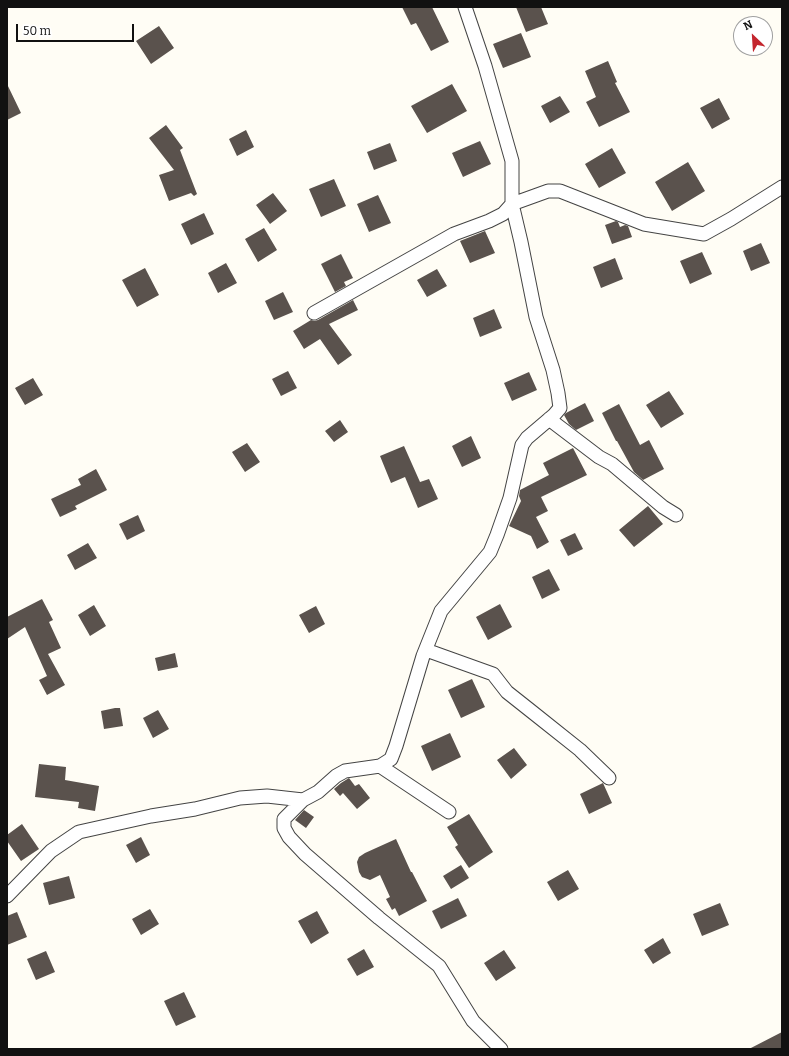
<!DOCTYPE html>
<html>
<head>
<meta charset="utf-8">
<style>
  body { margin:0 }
  #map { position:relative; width:789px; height:1056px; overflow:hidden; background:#fffdf5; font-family:Bitter,serif }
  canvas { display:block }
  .frame { position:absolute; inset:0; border:8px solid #111; pointer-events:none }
  .north { position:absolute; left:733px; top:16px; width:40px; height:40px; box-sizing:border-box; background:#fff; border:1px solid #a0a0a0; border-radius:50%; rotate:335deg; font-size:11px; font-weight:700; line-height:16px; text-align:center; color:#111 }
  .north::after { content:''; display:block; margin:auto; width:14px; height:18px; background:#c4262e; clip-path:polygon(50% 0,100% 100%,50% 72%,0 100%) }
  .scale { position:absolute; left:16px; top:24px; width:118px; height:18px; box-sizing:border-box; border:2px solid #111; border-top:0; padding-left:5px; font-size:12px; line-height:14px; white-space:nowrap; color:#111; -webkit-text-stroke:3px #fff; paint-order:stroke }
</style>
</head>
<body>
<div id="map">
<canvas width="789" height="1056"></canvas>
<div class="frame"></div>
<div class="north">N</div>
<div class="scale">50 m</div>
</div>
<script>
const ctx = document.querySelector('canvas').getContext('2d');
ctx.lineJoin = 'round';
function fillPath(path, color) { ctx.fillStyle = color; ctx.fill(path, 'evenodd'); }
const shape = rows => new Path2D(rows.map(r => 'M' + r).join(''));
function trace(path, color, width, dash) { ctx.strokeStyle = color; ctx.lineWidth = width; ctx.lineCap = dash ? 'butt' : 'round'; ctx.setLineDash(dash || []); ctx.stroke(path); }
fillPath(shape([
  [402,7,432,7,449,42,431,51,416,23,411,25],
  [516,7,541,7,548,24,526,32],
  [159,26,174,48,151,64,136,41],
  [521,33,531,57,503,68,493,44],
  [608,61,617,82,615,83,630,112,599,127,586,102,596,97,585,71],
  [7,84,21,113,7,120],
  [452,84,467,111,427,133,411,106],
  [560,96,570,112,550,123,541,106],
  [719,98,730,119,712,129,700,108],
  [166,125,183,148,180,150,197,194,194,196,191,193,169,201,159,175,174,170,149,138],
  [246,130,254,147,237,156,229,139],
  [480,141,491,164,463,177,452,153],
  [390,143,397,161,374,170,367,152],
  [612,148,626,173,599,188,585,164],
  [688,162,705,191,672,211,655,182],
  [334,179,346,206,321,217,309,189],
  [273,193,287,211,270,224,256,205],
  [378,195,391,223,369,232,357,204],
  [204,213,214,234,191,245,181,224],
  [616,221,618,222,620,227,625,225,628,226,632,237,612,244,605,225],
  [264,228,277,250,258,262,245,239],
  [485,231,495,253,470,263,460,241],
  [761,243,770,263,751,271,743,251],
  [702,252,712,274,690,284,680,261],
  [341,254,353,278,344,282,346,286,335,292,321,264],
  [615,258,623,279,601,288,593,267],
  [226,263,237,283,218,293,208,273],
  [145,268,159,295,137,307,122,280],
  [437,269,447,286,427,297,417,280],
  [283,292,293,312,274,320,265,301],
  [353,300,358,310,329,324,352,355,338,365,320,339,304,349,293,331,311,320,314,321,318,320],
  [494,309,502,328,480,337,473,318],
  [288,371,297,388,281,396,272,379],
  [529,372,537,390,512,401,504,383],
  [33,378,43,395,25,405,15,388],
  [669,391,684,414,661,428,646,405],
  [585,403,594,421,576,430,569,424,564,415,566,413],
  [619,404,640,445,649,440,664,469,643,480,634,472,617,441,616,441,602,413],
  [340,420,348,432,334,442,325,431],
  [471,436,481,458,462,467,452,446],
  [247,443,260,462,245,472,232,452],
  [404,446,420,482,429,479,438,499,418,508,405,477,391,483,380,456],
  [573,448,587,475,541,497,548,511,536,517,549,542,537,549,531,536,509,526,521,501,519,496,520,490,549,475,543,463],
  [96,469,107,490,75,506,77,509,60,517,51,499,81,485,78,479],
  [648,506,663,524,634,547,619,530],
  [138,515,145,531,127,540,119,524],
  [575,533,583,549,568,556,560,540],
  [88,543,97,558,75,570,67,555],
  [549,569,560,590,542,599,532,577],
  [42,599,53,620,49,622,61,648,48,654,65,685,47,695,39,680,47,676,25,627,7,639,7,617],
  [500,604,512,627,488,640,476,617],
  [94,605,106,626,90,636,78,615],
  [316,606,325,624,309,633,299,615],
  [175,653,178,667,158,671,155,658],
  [472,679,485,707,461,718,448,690],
  [115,708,120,708,123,726,104,729,101,711],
  [158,710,169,729,153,738,143,718],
  [450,733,461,757,432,771,421,746],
  [514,748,527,765,511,779,497,760],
  [39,764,66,767,65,780,99,786,95,811,78,808,79,802,35,797],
  [349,778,355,786,359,784,370,798,357,809,343,793,340,796,334,789,341,783],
  [603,783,612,803,589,814,580,794],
  [304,810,314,817,306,828,295,820],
  [469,814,493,852,469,868,455,847,458,845,447,827],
  [22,824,39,849,21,861,7,841,7,835],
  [141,837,150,855,136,863,126,845],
  [396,839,411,872,412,872,427,901,399,916,395,908,392,910,386,899,390,897,380,875,370,880,362,877,359,872,357,862,359,857,365,853],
  [461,865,469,878,451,889,443,876],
  [568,870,579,889,558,901,547,882],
  [69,876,75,898,49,905,43,883],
  [458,898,467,916,441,929,432,911],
  [720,903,729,925,702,936,693,914],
  [150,909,159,924,141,935,132,919],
  [317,911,329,933,311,944,298,921],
  [17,912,27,937,7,945,7,916],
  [663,938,671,953,653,964,644,950],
  [364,949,374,967,357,976,347,959],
  [504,950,516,968,496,981,484,963],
  [46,951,55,972,36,980,27,959],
  [184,992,196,1017,176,1026,164,1001],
  [782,1032,782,1049,749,1049]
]), '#5a524d');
const minor = shape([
  [465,7,485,66,512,161,512,204,521,242,536,317,553,370,558,393,560,408,554,415,527,438,522,445,510,498,497,535,490,552,441,611,423,656,396,746,391,759,380,766,345,771,336,776,318,792,303,800,284,819,284,828,289,837,305,854,379,918,439,966,473,1021,501,1049],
  [314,313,454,234,489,221,503,214,512,204,548,191,560,191,644,224,704,234,731,219,782,187],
  [549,419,599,457,612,464,663,507,676,515],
  [426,650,493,674,507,692,531,711,580,750,609,778],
  [380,766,449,812],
  [7,896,51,851,79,832,151,816,195,809,240,798,267,796,303,800]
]);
trace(minor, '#444', 15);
trace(minor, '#fff', 13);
</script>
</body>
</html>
